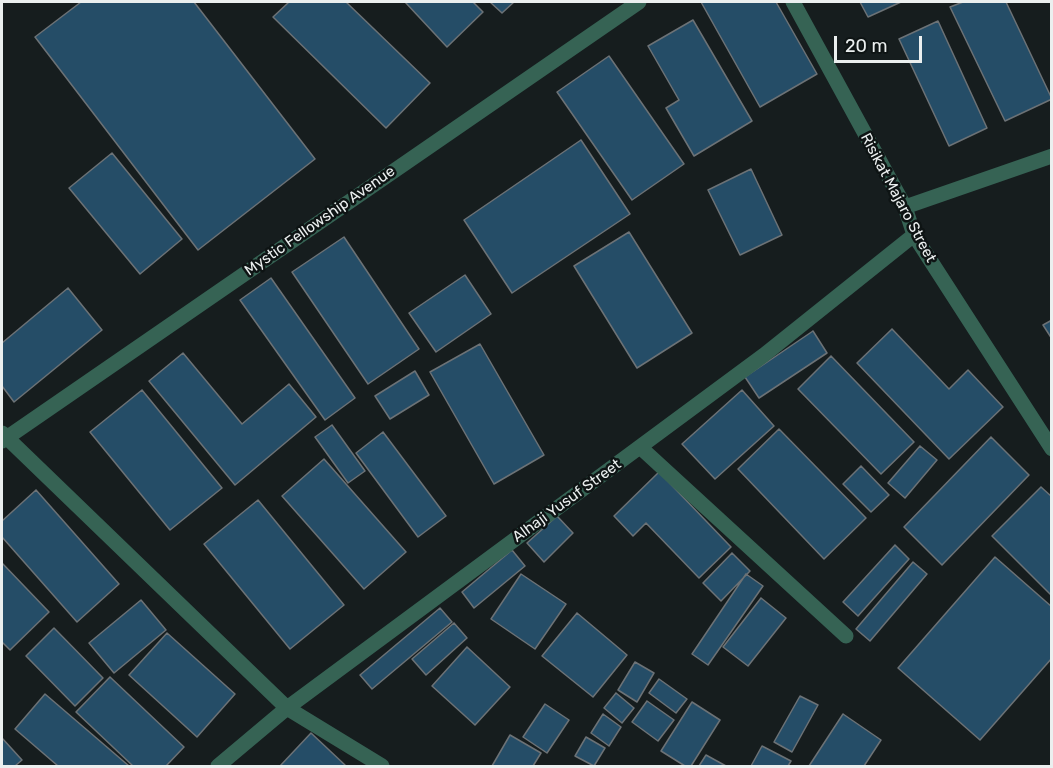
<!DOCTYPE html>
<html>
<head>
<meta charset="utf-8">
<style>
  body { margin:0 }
  #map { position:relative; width:1053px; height:768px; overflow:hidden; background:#161d1e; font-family:Rubik,sans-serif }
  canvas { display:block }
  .frame { position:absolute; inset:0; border:3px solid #ebefef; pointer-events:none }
  .scale { position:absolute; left:834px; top:36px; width:88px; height:27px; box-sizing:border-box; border:3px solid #ebefef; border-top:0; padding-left:8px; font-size:18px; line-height:21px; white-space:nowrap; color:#ebefef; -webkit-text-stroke:4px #0e1414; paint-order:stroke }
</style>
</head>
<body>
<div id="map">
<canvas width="1053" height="768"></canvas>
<div class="frame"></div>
<div class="scale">20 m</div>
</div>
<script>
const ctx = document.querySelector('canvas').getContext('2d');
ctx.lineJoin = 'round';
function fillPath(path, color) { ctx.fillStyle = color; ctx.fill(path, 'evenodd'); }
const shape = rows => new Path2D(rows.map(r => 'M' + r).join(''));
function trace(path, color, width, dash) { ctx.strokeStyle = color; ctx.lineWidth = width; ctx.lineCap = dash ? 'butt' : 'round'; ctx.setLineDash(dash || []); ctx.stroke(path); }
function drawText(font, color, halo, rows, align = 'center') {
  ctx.font = font + ' Rubik,sans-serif'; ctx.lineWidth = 5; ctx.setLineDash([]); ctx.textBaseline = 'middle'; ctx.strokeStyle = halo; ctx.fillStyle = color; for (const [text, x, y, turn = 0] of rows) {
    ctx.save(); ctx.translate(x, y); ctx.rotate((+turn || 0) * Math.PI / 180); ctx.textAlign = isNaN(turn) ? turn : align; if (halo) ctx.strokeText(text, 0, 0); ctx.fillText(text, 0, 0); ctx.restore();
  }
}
const building = shape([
  [81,2,194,2,315,159,198,250,35,37,81,2],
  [289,2,346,2,430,83,386,128,273,17,289,2],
  [405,2,473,2,483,12,447,47,405,2],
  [490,2,514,2,502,13,490,2],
  [701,2,776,2,817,74,760,107,701,2],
  [860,2,901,2,868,17,860,2],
  [963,2,1006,2,1052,99,1005,121,950,7,963,2],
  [693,20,752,121,694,156,666,108,679,100,648,46,693,20],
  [938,21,987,128,949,146,899,39,938,21],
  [609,56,684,164,632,200,557,92,609,56],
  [581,140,630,214,512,293,464,220,581,140],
  [112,153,182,239,140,274,69,188,112,153],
  [751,169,782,235,740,255,708,190,751,169],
  [629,232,692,333,637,368,574,266,629,232],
  [344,237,419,349,368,384,292,272,344,237],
  [465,275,491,314,436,352,409,313,465,275],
  [271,278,355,398,325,420,240,300,271,278],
  [68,288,102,330,14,402,2,386,2,343,68,288],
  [1052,320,1052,339,1043,325,1052,320],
  [892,329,949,389,968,370,1003,407,949,459,857,363,892,329],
  [813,331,827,353,759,398,745,377,813,331],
  [480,344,544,455,494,484,430,372,480,344],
  [183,353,242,424,289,384,316,417,235,485,149,381,183,353],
  [831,356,914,442,881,474,798,389,831,356],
  [415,371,429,395,390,419,375,396,415,371],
  [142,390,222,488,170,530,90,432,142,390],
  [742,390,774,426,715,479,682,444,742,390],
  [332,425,365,471,348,483,315,437,332,425],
  [779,429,866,518,824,559,738,469,779,429],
  [383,432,446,516,418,537,356,453,383,432],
  [991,437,1029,475,942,565,904,527,991,437],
  [920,446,937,460,905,498,888,483,920,446],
  [324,459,406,552,364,589,282,496,324,459],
  [861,466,889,495,871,512,843,484,861,466],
  [659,472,731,547,699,578,646,523,633,536,614,516,659,472],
  [1041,487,1052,497,1052,596,992,536,1041,487],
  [36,490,119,584,77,622,2,537,2,521,36,490],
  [258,500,344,605,290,649,204,544,258,500],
  [557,516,573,533,544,562,527,543,557,516],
  [895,545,909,559,858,616,843,602,895,545],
  [512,550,525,566,474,608,462,592,512,550],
  [732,553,750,571,721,601,703,583,732,553],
  [995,557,1052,607,1052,658,980,740,898,668,995,557],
  [913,562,927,574,870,641,856,629,913,562],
  [2,563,49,612,10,650,2,642,2,563],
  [521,574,566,604,535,649,491,619,521,574],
  [746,574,763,586,708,665,692,654,746,574],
  [761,598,786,618,748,666,723,647,761,598],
  [141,600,166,630,114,673,89,643,141,600],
  [440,608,452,622,372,689,360,675,440,608],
  [577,613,627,655,593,697,542,656,577,613],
  [454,623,467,638,426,675,412,659,454,623],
  [54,628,103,678,75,706,26,656,54,628],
  [167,633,235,694,197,737,129,675,167,633],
  [467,647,510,687,475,725,432,686,467,647],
  [635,662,654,673,637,702,618,690,635,662],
  [110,677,184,747,166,766,133,766,76,712,110,677],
  [659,679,687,699,676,713,649,693,659,679],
  [616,693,634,708,622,723,604,708,616,693],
  [45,694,129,766,58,766,15,729,45,694],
  [800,696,818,705,792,752,774,742,800,696],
  [647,701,674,720,658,741,632,722,647,701],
  [692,702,720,720,691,766,685,766,661,751,692,702],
  [545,704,569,720,547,753,523,737,545,704],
  [603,714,621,727,609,746,591,733,603,714],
  [843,714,881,740,864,766,809,766,843,714],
  [311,733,345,765,344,766,280,766,311,733],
  [510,735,541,753,533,766,492,766,510,735],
  [586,737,605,748,594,766,575,756,586,737],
  [2,738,22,760,15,766,2,766,2,738],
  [762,746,791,761,788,766,751,766,762,746],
  [706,755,726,766,699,766,706,755]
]);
fillPath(building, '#254d67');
trace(building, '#6c7276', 1.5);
trace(shape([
  [793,2,905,207,914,235,1052,449],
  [905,207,1052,156],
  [2,433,287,708,382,766],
  [2,441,639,2],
  [640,447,846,636],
  [218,766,287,708,764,355,914,235]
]), '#366354', 15);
drawText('15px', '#ebefef', '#0e1414', [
  ["Risikat Majaro Street",898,198,62],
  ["Mystic Fellowship Avenue",320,221,-35],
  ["Alhaji Yusuf Street",567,501,-36]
]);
</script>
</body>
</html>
